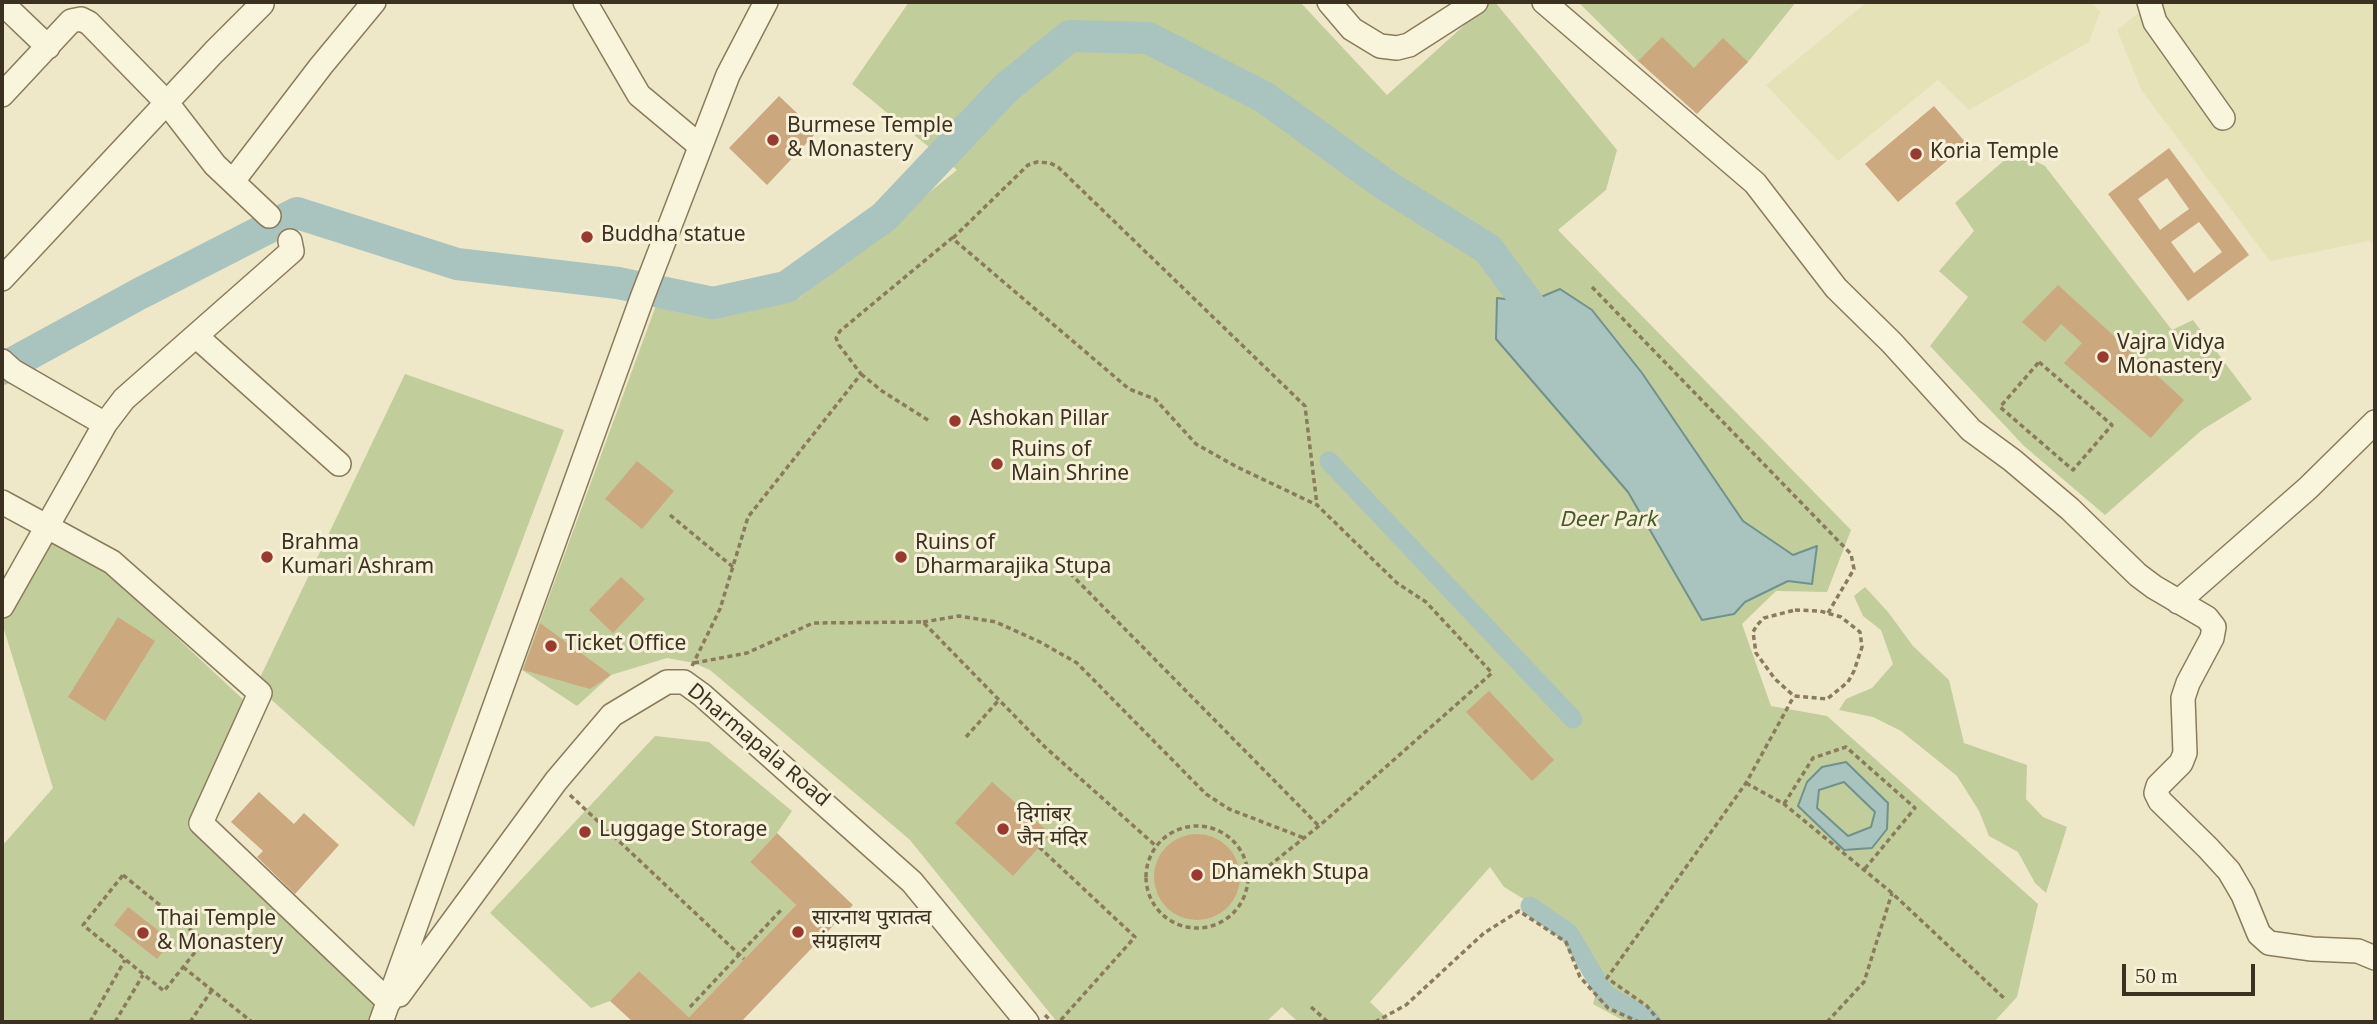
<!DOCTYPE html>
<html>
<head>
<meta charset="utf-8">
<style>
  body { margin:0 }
  #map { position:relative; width:2377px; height:1024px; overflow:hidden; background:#efe8c8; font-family:Georgia,serif }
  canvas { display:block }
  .frame { position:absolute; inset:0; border:4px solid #3c3120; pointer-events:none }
  .scale { position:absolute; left:2122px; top:964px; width:133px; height:32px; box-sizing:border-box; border:4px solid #3c3120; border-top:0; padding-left:9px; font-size:21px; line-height:24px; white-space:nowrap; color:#3c3120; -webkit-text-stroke:5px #f6f1d8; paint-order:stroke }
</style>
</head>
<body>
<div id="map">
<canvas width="2377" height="1024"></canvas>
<div class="frame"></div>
<div class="scale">50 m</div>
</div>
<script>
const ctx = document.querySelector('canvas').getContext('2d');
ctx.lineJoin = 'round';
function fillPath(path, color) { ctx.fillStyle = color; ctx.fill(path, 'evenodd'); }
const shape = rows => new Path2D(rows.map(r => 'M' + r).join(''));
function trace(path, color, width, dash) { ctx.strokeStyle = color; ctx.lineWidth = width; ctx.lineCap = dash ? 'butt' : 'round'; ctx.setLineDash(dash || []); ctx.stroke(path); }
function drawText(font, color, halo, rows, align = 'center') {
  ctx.font = font + ' Georgia,"Noto Sans Devanagari",serif'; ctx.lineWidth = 6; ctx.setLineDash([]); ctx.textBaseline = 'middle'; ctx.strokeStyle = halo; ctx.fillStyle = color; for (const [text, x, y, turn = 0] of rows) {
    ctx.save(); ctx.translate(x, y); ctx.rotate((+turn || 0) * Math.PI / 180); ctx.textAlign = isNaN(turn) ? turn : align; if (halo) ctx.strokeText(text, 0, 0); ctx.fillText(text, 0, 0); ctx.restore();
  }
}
fillPath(shape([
  [1867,2,2092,2,2100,12,2089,42,1969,110,1938,80,1838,161,1766,85],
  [2152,2,2375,2,2375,247,2369,241,2270,261,2142,91,2117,30]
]), '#e4e2b6');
fillPath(shape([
  [909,2,1300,2,1387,95,1490,2,1495,2,1617,150,1606,190,1558,230,1851,530,1827,592,1776,591,1742,624,1771,706,1827,716,2038,904,2017,997,1994,1022,1626,1022,1593,1004,1601,973,1563,923,1504,887,1490,867,1370,1002,1391,1022,1298,1022,1282,1007,1266,1022,1057,1022,910,840,710,670,694,663,667,658,611,675,577,706,522,670,658,300,722,316,800,297,957,170,852,84],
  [1578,2,1796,2,1748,62,1694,68,1638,61],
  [2015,151,2045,166,2172,330,2193,320,2252,399,2202,430,2105,515,2024,446,1930,346,1968,297,1939,271,1974,231,1955,203],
  [405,374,564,430,414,827,256,686],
  [52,537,110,575,248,704,197,827,380,991,367,1022,2,1022,2,846,53,788,2,623],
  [1865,587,1888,612,1913,646,1949,680,1964,743,2027,765,2026,799,2043,817,2067,827,2046,893,2035,883,2018,852,1989,836,1979,811,1957,776,1901,731,1873,717,1839,710,1846,699,1872,688,1893,664,1881,630,1863,616,1854,596],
  [655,736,709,742,792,811,777,833,750,862,796,905,689,1017,639,971,610,1001,591,1008,490,913]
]), '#c2cd9c');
const water = shape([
  [1560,289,1592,310,1642,373,1743,521,1793,555,1817,546,1812,584,1788,581,1745,602,1734,614,1702,620,1628,492,1496,339,1497,298,1529,302,1560,289],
  [1846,762,1888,803,1887,829,1872,848,1844,850,1798,806,1807,782,1822,767,1846,762],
  [1844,782,1875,812,1871,827,1848,836,1817,808,1819,790,1844,782]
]);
fillPath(water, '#a9c3be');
trace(water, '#6f928d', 2);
trace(shape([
  [1329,461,1573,719],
  [1530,906,1569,933,1605,994,1650,1019,1652,1022]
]), '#a9c3be', 19);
trace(shape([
  [2,369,139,294,297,213,457,264,618,283,713,303,786,287,884,217,1006,88,1070,36,1148,38,1264,97,1387,186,1488,249,1553,337]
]), '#a9c3be', 32);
fillPath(shape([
  [1662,37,1694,68,1723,38,1748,62,1697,114,1638,61],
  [779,96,817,132,767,185,729,148],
  [1934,106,1967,144,1898,202,1865,164],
  [2169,148,2249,255,2188,301,2108,194],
  [2167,178,2189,209,2160,230,2138,199],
  [2199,222,2222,252,2194,273,2171,242],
  [2058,285,2184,400,2151,438,2064,363,2082,343,2061,324,2045,342,2022,322],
  [637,461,674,491,642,529,605,499],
  [621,577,645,599,613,633,589,610],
  [118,617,155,641,105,721,68,697],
  [540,623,611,675,590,689,523,670],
  [1489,691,1554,760,1532,781,1466,712],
  [992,782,1051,834,1013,876,955,823],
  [259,792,294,824,304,813,339,845,295,894,257,857,263,851,231,822],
  [777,833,853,905,741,1022,633,1022,610,1001,639,971,689,1017,796,905,750,862],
  '1154 877a43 43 0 1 1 86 0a43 43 0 1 1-86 0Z',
  [128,907,172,941,157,959,114,925]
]), '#cca87f');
const minor = shape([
  [585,2,639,95,700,146],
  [1329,2,1352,29,1380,46,1397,48,1409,45,1476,2],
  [1544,2,1755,183,1836,288,1892,343,1971,430,2012,460,2070,509,2138,575,2154,587,2207,618,2214,627,2212,638,2188,683,2183,698,2185,753,2181,763,2158,786,2156,793,2160,801,2208,848,2229,871,2243,895,2259,934,2269,943,2312,949,2358,951,2375,958],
  [2149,2,2155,22,2223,118],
  [2,3,48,47],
  [2,95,71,21,81,19,89,23,167,103,215,165,269,216],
  [233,181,321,66,374,2],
  [2,279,214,52,262,4,260,2],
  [196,336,339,464],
  [2,361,13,371,105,424],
  [2,502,112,562,260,693,201,823,389,1002],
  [2178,602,2308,488,2375,422],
  [2,606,105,424,124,399,292,251,290,241],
  [399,995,556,781,612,715,667,682,684,682,702,695,912,882,1027,1022],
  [381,1022,642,298,728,75,766,2]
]);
trace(minor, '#8b7b5d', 26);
trace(shape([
  [953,238,1028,165,1037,162,1050,163,1058,167,1305,406,1317,505],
  [1592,287,1851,554,1854,569,1828,613],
  [2039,362,2112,425,2073,470,2000,407,2039,362],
  [861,374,882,391,931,422],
  [670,515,733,567],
  [1058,561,1319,826],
  [1795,610,1820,611,1841,617,1860,632,1862,647,1854,671,1848,682,1827,699,1794,696,1775,679,1756,653,1753,632,1757,625,1764,618,1795,610],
  [923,622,959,616,996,622,1042,643,1077,663,1206,794,1229,809,1304,838],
  [694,663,747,653,813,623,923,622,1045,747,1156,846],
  [692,666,720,609,748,517,861,374,839,345,836,338,840,331,952,238,1129,389,1155,399,1196,444,1237,467,1317,505,1397,583,1426,602,1492,673,1319,826,1270,865,1249,870],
  [966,737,998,701],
  [1746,783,1784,804,1892,893,2006,1000],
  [570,795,744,959],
  [1784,804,1813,758,1846,747,1915,808,1863,871],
  '1146 877a51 51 0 1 1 102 0a51 51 0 1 1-102 0Z',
  [1039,847,1135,937,1059,1022],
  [123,875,204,941,164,991,83,925,123,875],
  [183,967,252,1022],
  [690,1007,782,909],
  [1311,1007,1328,1022],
  [1045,1015,1052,1022],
  [90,1022,125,960],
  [115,1022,143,975],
  [190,1022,212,990],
  [1375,1022,1406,1005,1484,933,1519,911,1566,942,1580,977,1608,1008,1639,1022],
  [1660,1022,1647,1006,1607,978,1746,783,1794,696],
  [1827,1022,1864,982,1892,893]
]), '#8b7b5d', 3.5, [5, 3.5]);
trace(minor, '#f9f4dc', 23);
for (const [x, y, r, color] of [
  [773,140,7,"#9a392d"],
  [1916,154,7,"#9a392d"],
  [587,237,7,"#9a392d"],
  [2103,357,7,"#9a392d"],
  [955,421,7,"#9a392d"],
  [997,464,7,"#9a392d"],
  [267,557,7,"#9a392d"],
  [901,557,7,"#9a392d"],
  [551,646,7,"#9a392d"],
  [1003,829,7,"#9a392d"],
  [585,832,7,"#9a392d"],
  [1197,875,7,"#9a392d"],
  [798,932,7,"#9a392d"],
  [143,933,7,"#9a392d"]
]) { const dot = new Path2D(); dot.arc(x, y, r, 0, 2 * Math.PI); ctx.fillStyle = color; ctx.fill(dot); trace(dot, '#f6f1d8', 2.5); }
drawText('21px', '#3c3120', '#f6f1d8', [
  ["Burmese Temple",787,128],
  ["& Monastery",787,152],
  ["Koria Temple",1930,154],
  ["Buddha statue",601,237],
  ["Vajra Vidya",2117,345],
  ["Monastery",2117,369],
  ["Ashokan Pillar",969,421],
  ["Ruins of",1011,452],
  ["Main Shrine",1011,476],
  ["Brahma",281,545],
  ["Kumari Ashram",281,569],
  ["Ruins of",915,545],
  ["Dharmarajika Stupa",915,569],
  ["Ticket Office",565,646],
  ["दिगांबर",1017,817],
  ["जैन मंदिर",1017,841],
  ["Luggage Storage",599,832],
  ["Dhamekh Stupa",1211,875],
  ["सारनाथ पुरातत्व",812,920],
  ["संग्रहालय",812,944],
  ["Thai Temple",157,921],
  ["& Monastery",157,945]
], 'left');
drawText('italic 21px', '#465827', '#f6f1d8', [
  ["Deer Park",1608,522]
]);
drawText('21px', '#3c3120', '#f6f1d8', [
  ["Dharmapala Road",757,747,40]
]);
</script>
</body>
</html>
